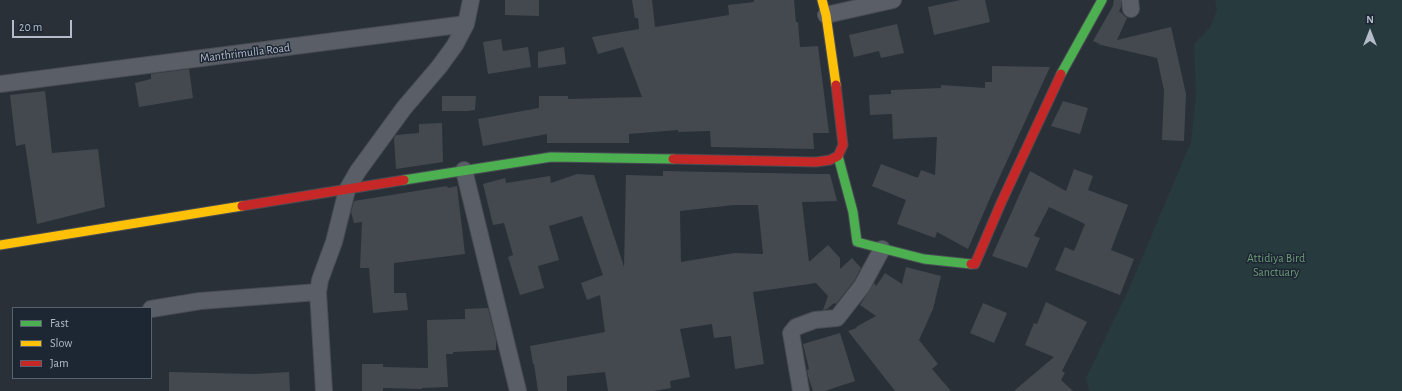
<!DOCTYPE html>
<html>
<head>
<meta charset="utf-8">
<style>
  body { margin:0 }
  #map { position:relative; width:1402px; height:391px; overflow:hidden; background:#2a3038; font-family:"Alegreya Sans",sans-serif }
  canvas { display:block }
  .legend { position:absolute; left:12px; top:307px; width:140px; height:72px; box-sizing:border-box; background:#1d2633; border:1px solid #59626f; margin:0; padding:5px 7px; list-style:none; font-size:12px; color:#b4bcc9 }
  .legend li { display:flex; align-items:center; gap:8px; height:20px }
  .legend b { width:20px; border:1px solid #59626f }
  .north { position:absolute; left:1350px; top:12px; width:40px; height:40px; -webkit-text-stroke:3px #1d2633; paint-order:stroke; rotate:0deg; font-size:11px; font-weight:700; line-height:16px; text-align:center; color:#b4bcc9 }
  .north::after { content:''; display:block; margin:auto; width:14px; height:18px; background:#b4bcc9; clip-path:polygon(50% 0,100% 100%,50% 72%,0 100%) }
  .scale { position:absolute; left:12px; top:20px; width:60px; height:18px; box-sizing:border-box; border:2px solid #b4bcc9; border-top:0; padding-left:5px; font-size:12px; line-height:14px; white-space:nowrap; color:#b4bcc9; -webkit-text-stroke:3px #1d2633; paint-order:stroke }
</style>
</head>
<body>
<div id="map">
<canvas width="1402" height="391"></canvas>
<ul class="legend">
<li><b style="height:5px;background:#4caf50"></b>Fast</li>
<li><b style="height:5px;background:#ffc107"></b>Slow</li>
<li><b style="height:5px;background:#c62828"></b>Jam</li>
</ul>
<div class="north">N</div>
<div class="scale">20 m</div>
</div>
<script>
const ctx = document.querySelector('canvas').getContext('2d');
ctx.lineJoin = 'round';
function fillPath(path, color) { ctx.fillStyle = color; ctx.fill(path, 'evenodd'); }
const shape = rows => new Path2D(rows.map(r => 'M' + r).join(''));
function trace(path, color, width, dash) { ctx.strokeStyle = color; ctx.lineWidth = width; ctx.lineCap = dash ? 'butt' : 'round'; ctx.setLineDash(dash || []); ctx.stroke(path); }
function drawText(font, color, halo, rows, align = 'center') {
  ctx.font = font + ' "Alegreya Sans",sans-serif'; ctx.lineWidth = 3; ctx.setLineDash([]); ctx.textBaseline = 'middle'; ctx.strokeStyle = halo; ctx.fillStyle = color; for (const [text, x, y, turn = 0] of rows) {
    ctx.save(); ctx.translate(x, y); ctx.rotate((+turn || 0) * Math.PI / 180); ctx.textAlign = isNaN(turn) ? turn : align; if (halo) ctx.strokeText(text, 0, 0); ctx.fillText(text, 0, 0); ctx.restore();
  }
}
fillPath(shape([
  [1215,0,1402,0,1402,391,1089,391,1086,378,1128,291,1191,142,1196,97,1194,44,1210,28,1217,10]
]), '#273a3e');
fillPath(shape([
  [505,0,539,0,539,16,505,15],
  [632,0,652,0,655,27,729,15,728,5,754,2,754,0,794,0,796,22,798,22,800,47,818,46,829,133,813,133,814,149,711,147,710,131,678,132,678,130,629,134,629,143,547,143,547,134,483,146,478,119,539,108,539,96,568,96,568,99,642,97,623,47,598,54,592,37,639,29,638,18,635,18],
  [960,0,985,0,990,22,934,35,928,7],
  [1114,0,1121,0,1121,7,1119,11,1127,18,1117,40,1171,27,1186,94,1184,141,1162,140,1164,90,1157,58,1097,44,1100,44,1093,41,1113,6],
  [897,24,904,53,881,58,879,51,854,57,849,35],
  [501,39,503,51,528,47,531,67,488,74,483,42],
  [564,47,566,64,538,68,538,52],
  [992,66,1050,67,990,198,968,249,937,232,935,238,897,224,906,200,872,186,881,164,918,178,921,170,935,175,937,137,893,139,892,114,870,115,869,95,891,94,891,90,941,88,941,85,985,88,985,82,992,82],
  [189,69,193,98,139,107,135,83,151,79,151,74],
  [45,91,52,153,98,149,105,207,37,224,25,144,16,146,10,95],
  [442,96,476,96,475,110,467,111,442,111],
  [1063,101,1088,108,1080,134,1051,126],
  [442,123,443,162,396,169,394,138,396,135,419,133,419,124],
  [1074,169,1093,176,1088,190,1128,205,1111,250,1134,259,1120,295,1055,270,1065,247,1074,251,1085,224,1049,207,1034,236,1040,238,1027,268,992,256,1030,171,1066,191],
  [663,171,816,174,830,174,837,201,802,202,809,262,828,245,840,258,840,269,852,258,861,268,854,281,836,304,834,303,827,309,823,310,828,296,816,283,753,292,764,364,735,369,731,336,714,338,712,324,680,329,690,377,670,381,671,388,653,391,608,391,605,372,567,376,567,391,538,391,534,364,533,364,530,346,605,332,600,295,587,300,581,283,603,275,582,216,549,226,559,260,538,266,544,288,520,295,508,257,513,255,504,223,493,225,483,184,505,178,506,183,550,176,551,183,577,174,594,175,624,267,626,175,663,176],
  [734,205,758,205,763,254,734,253,681,262,680,211],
  [447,186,448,188,457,186,465,254,394,263,394,293,406,293,408,310,373,313,369,268,360,268,362,222,354,223,351,212,354,201],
  [906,267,941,276,933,309,919,340,938,364,932,369,951,391,895,391,848,331,857,328,856,327,876,316,860,305,874,283,876,286,885,273,902,284],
  [1046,302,1087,322,1062,371,1065,373,1061,380,1073,391,1014,391,1054,357,1025,345,1034,323,1037,324],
  [983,303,1007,313,994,343,970,333],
  [488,308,496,340,496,350,453,352,453,354,446,354,448,387,422,388,422,389,383,388,383,391,362,391,362,364,383,364,383,367,428,368,427,320,465,319,465,309],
  [840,333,855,381,825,391,813,391,808,376,807,370,809,369,803,344],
  [169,372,254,374,289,372,290,391,169,391]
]), '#444950');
const street = shape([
  [1130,0,1131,9],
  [826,15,893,0],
  [0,84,466,24,471,0],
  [464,170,518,391],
  [318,292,324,391],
  [151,309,200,301,318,292,320,280,334,242,347,190,358,171,404,108,439,67,455,45,466,24],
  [801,391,791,333,796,327,815,320,837,318,862,286,882,249]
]);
const fast = shape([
  [1061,74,1102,0],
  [838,156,853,212,857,242,924,259,971,264],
  [404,180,551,157,673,159]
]);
const slow = shape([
  [822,0,826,15,836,85],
  [0,245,242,206]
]);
const jam = shape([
  [673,159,816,162,830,160,838,156,843,145,836,85],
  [242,206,404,180],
  [971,264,975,264,1001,203,1061,74]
]);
trace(street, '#484c53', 18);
trace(fast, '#484c53', 11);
trace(slow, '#484c53', 11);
trace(jam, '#484c53', 11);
trace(street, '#5a5e66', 16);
trace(fast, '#4caf50', 9);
trace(slow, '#ffc107', 9);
trace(jam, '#c62828', 9);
drawText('12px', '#b4bcc9', '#1d2633', [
  ["Manthrimulla Road",245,53,-7]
]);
drawText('12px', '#6b9a76', '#1d2633', [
  ["Attidiya Bird",1276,258],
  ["Sanctuary",1276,272]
]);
</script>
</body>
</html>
